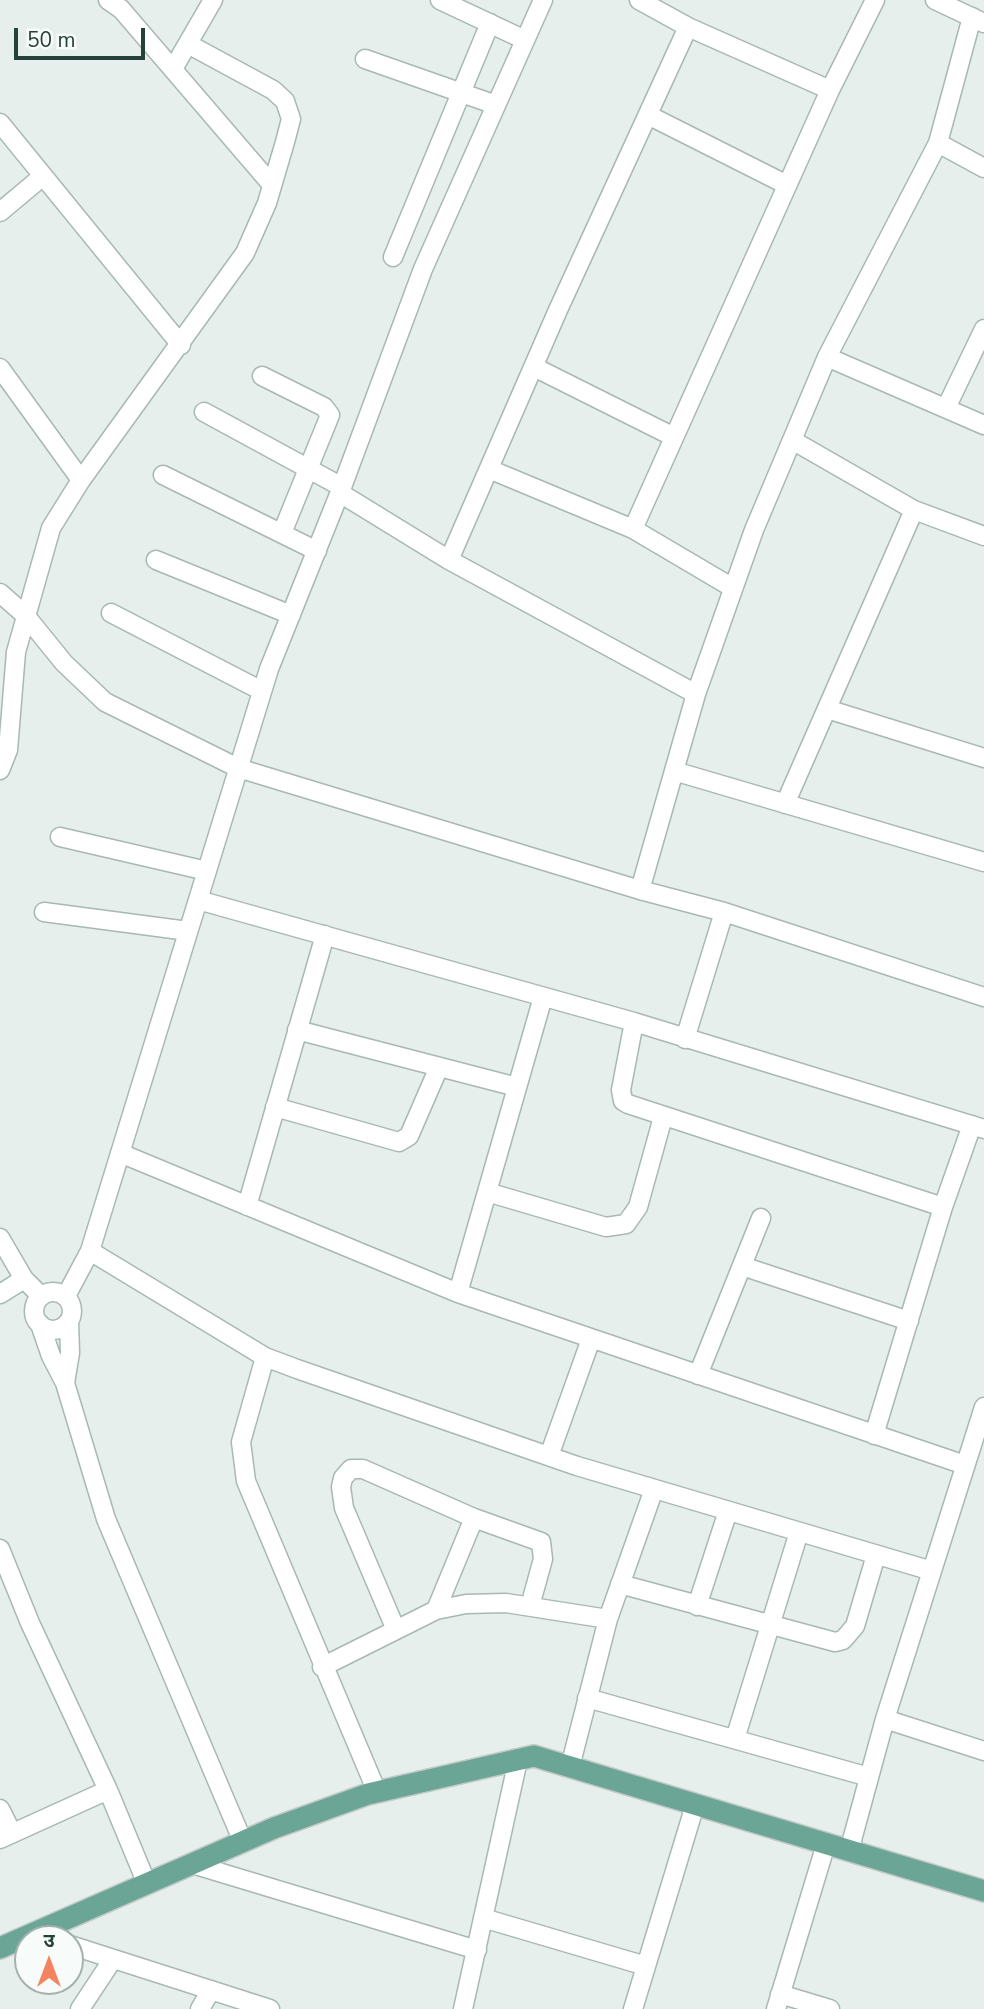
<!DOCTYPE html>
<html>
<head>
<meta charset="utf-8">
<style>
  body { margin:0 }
  #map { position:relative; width:984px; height:2009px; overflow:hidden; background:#e6efeb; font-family:"Nunito Sans","Noto Sans Devanagari",sans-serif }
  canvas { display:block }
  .north { position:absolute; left:14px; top:1925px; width:70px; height:70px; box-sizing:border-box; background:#f7fbf9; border:2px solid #a3b1ad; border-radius:50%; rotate:0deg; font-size:19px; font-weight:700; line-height:28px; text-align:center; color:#24423a }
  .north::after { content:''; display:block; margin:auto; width:24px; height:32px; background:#f4845f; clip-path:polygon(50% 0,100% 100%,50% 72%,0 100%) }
  .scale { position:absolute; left:14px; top:28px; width:131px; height:32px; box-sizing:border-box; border:4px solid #24423a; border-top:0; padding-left:9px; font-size:21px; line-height:24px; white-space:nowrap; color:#24423a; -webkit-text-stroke:5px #f7fbf9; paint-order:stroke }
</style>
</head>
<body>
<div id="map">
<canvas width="984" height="2009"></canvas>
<div class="north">उ</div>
<div class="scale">50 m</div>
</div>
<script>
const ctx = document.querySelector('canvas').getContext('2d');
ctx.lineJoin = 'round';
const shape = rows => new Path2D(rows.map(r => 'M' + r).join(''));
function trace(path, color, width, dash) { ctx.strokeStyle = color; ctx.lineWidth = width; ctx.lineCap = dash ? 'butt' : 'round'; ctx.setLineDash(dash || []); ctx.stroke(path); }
const minor = shape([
  [108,0,121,9,272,185],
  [440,0,525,40],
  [639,0,688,27,830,90],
  [935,0,984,23],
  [365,59,496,105],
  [173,69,213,0],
  [648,115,787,185],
  [0,123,181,345],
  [938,143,984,168],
  [0,212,43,176],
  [393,257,490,23],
  [827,357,984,425],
  [534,367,674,437],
  [0,368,81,480],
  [262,376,324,407,330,415,282,533],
  [946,408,984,329],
  [204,412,342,487],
  [792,440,914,510,984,536],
  [489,469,633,529,733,588],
  [163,475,317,551],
  [340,493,449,560,696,694],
  [633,529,830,90,875,0],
  [156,560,291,615],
  [449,560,558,310,688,27],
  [0,593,25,615,64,663,105,702,238,768,640,890,724,912,984,997],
  [111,613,262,691],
  [827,709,984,758],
  [0,770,8,750,16,652,51,528,81,480,245,253,267,203,285,142,291,119,285,101,273,90,188,44],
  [674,771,984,862],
  [785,804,914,510],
  [60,837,207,871],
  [640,890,696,694,754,530,827,357,938,143,972,17],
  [198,900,634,1022,984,1129],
  [44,912,188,931],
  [634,1022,621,1090,623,1101,628,1104,943,1207],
  [297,1030,517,1087],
  [685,1039,724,912],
  [275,1107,399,1142,409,1136,439,1067],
  [120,1153,458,1293,965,1465],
  [487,1192,606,1227,626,1224,638,1207,663,1117],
  [247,1206,325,935],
  [0,1238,24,1279,41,1296],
  [90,1251,265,1357,297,1369,577,1466,932,1571],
  [742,1266,909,1321],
  '34 1311a19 19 0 1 1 38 0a19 19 0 1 1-38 0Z',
  [458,1293,543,997],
  [0,1294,24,1279],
  [66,1296,90,1251,269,669,342,487,423,269,543,0],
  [40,1324,51,1356,65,1383,106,1519,243,1842],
  [265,1357,241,1442,246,1481,377,1792],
  [698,1375,761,1218],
  [65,1383,70,1353,69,1321],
  [984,1407,885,1719,984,1751],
  [874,1435,943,1207,972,1125],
  [549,1456,591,1339],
  [0,1549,30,1623,108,1790,147,1884],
  [620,1584,835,1642,843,1640,855,1626,876,1555],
  [697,1606,728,1511],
  [436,1610,474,1518],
  [396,1630,344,1508,341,1487,343,1478,351,1469,363,1469,474,1518,541,1542,543,1559,530,1606],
  [322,1667,436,1610,466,1604,506,1603,608,1619],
  [587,1698,869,1777],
  [735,1739,799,1532],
  [570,1767,608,1619,654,1489],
  [0,1809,12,1833],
  [0,1839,108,1790],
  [849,1851,885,1719],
  [192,1864,477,1950],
  [483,1918,646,1966],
  [70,1945,270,2009],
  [780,1994,830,2009],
  [80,2009,113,1959],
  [200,2009,211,1990],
  [463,2009,518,1760],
  [633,2009,695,1805],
  [776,2009,826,1844]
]);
const major = shape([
  [0,1948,274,1828,368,1794,534,1756,984,1891]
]);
trace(minor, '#a8b8b2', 21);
trace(major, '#c2cac8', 24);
trace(minor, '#fff', 18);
trace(major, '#6aa596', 21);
</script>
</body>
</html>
